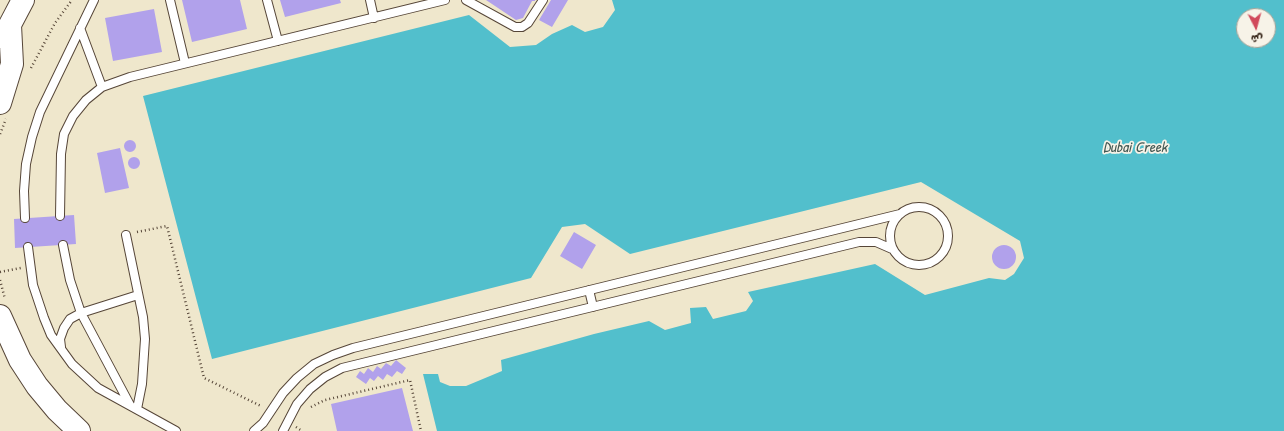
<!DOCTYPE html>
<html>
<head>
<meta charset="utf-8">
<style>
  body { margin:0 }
  #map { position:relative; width:1284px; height:431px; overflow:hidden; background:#efe7cc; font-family:"Patrick Hand","Playpen Sans Arabic",sans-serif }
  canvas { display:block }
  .north { position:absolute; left:1236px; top:8px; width:40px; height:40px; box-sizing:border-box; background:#f7f3e8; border:1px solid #aca397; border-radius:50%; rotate:174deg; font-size:11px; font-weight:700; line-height:16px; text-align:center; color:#3b2a1e }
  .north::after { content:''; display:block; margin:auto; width:14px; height:18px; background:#d1495b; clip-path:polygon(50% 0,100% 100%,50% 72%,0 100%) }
</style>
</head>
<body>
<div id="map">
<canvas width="1284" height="431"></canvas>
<div class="north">ش</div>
</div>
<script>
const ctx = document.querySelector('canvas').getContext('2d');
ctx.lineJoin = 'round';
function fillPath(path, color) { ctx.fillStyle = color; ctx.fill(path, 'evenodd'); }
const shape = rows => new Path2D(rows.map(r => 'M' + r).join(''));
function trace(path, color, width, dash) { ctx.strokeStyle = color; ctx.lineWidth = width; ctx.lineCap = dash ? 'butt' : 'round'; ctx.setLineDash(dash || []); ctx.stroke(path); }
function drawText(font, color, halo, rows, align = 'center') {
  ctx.font = font + ' "Patrick Hand",sans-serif'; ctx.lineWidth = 3.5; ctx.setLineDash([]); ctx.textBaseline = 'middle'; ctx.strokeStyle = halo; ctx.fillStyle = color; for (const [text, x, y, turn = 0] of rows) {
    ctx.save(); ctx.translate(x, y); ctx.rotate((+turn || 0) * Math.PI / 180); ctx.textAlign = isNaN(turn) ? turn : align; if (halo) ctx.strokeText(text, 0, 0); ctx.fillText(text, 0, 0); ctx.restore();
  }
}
fillPath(shape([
  [612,0,1284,0,1284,431,437,431,423,374,438,374,440,382,450,386,466,386,502,371,501,360,594,334,649,321,665,330,691,323,690,308,706,307,713,319,746,311,753,301,748,292,875,264,925,295,989,278,1005,280,1014,274,1024,258,1020,241,921,182,630,254,585,224,562,227,531,278,212,359,143,96,469,15,510,47,536,45,552,34,572,25,585,32,603,27,615,10],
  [1244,16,1268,16,1268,40,1244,40]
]), '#52bfcc');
fillPath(shape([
  [182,0,240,0,247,29,192,42],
  [280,0,340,0,341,3,285,17],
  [486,0,535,0,535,1,532,1,523,18,516,20],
  [551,0,568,0,552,27,539,20],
  [154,9,162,52,113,61,105,18],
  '124 146a6 6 0 1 1 12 0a6 6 0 1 1-12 0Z',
  [120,148,129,188,105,193,97,153],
  '128 163a6 6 0 1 1 12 0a6 6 0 1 1-12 0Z',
  [74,215,76,244,15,248,14,219],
  [574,232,596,245,582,269,560,256],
  '992 257a12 12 0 1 1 24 0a12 12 0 1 1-24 0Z',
  [396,360,406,368,402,374,397,371,392,377,387,374,383,380,378,376,374,381,370,378,366,384,356,377,360,371,364,374,368,368,373,372,377,366,381,369,386,363,391,366],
  [402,388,413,431,337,431,331,404]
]), '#b1a1eb');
const service = shape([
  [170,0,185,63],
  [267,0,278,41],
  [370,0,374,18],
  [466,0,515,27,522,27,528,23,543,0],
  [80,28,102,87],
  '890 236a29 29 0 1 1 58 0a29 29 0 1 1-58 0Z',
  [60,216,61,154,64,134,73,116,86,100,102,87,130,77,445,0],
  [25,218,24,191,26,164,32,137,40,112,94,0],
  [126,235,143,317,145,339,142,384,137,409],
  [63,245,70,280,81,313,130,405],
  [28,247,33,285,44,318,51,335,72,364,98,388,176,431],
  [589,290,593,307],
  [61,347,60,339,64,328,70,319,81,313,138,295],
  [254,431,263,423,283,393,297,378,314,364,333,355,353,348,900,214],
  [283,431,297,404,310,389,325,377,342,368,859,242,876,242,892,249]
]);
const primary = shape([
  [3,38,23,0],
  [0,103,12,64,10,25],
  [0,316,20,360,37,386,57,410,79,431]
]);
trace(service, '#564638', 10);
trace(primary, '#564638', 24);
trace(shape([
  [31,68,55,23,72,0],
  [0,134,6,119],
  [137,232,167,226,204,378,261,406],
  [0,272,21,268],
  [0,280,5,299],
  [311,407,325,400,410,380,421,431],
  [296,427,302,431]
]), '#564638', 2.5, [1, 3]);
trace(service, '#fff', 8);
trace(primary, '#fff', 22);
drawText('italic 15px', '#425752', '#f7f3e8', [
  ["Dubai Creek",1135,148]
]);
</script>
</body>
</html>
